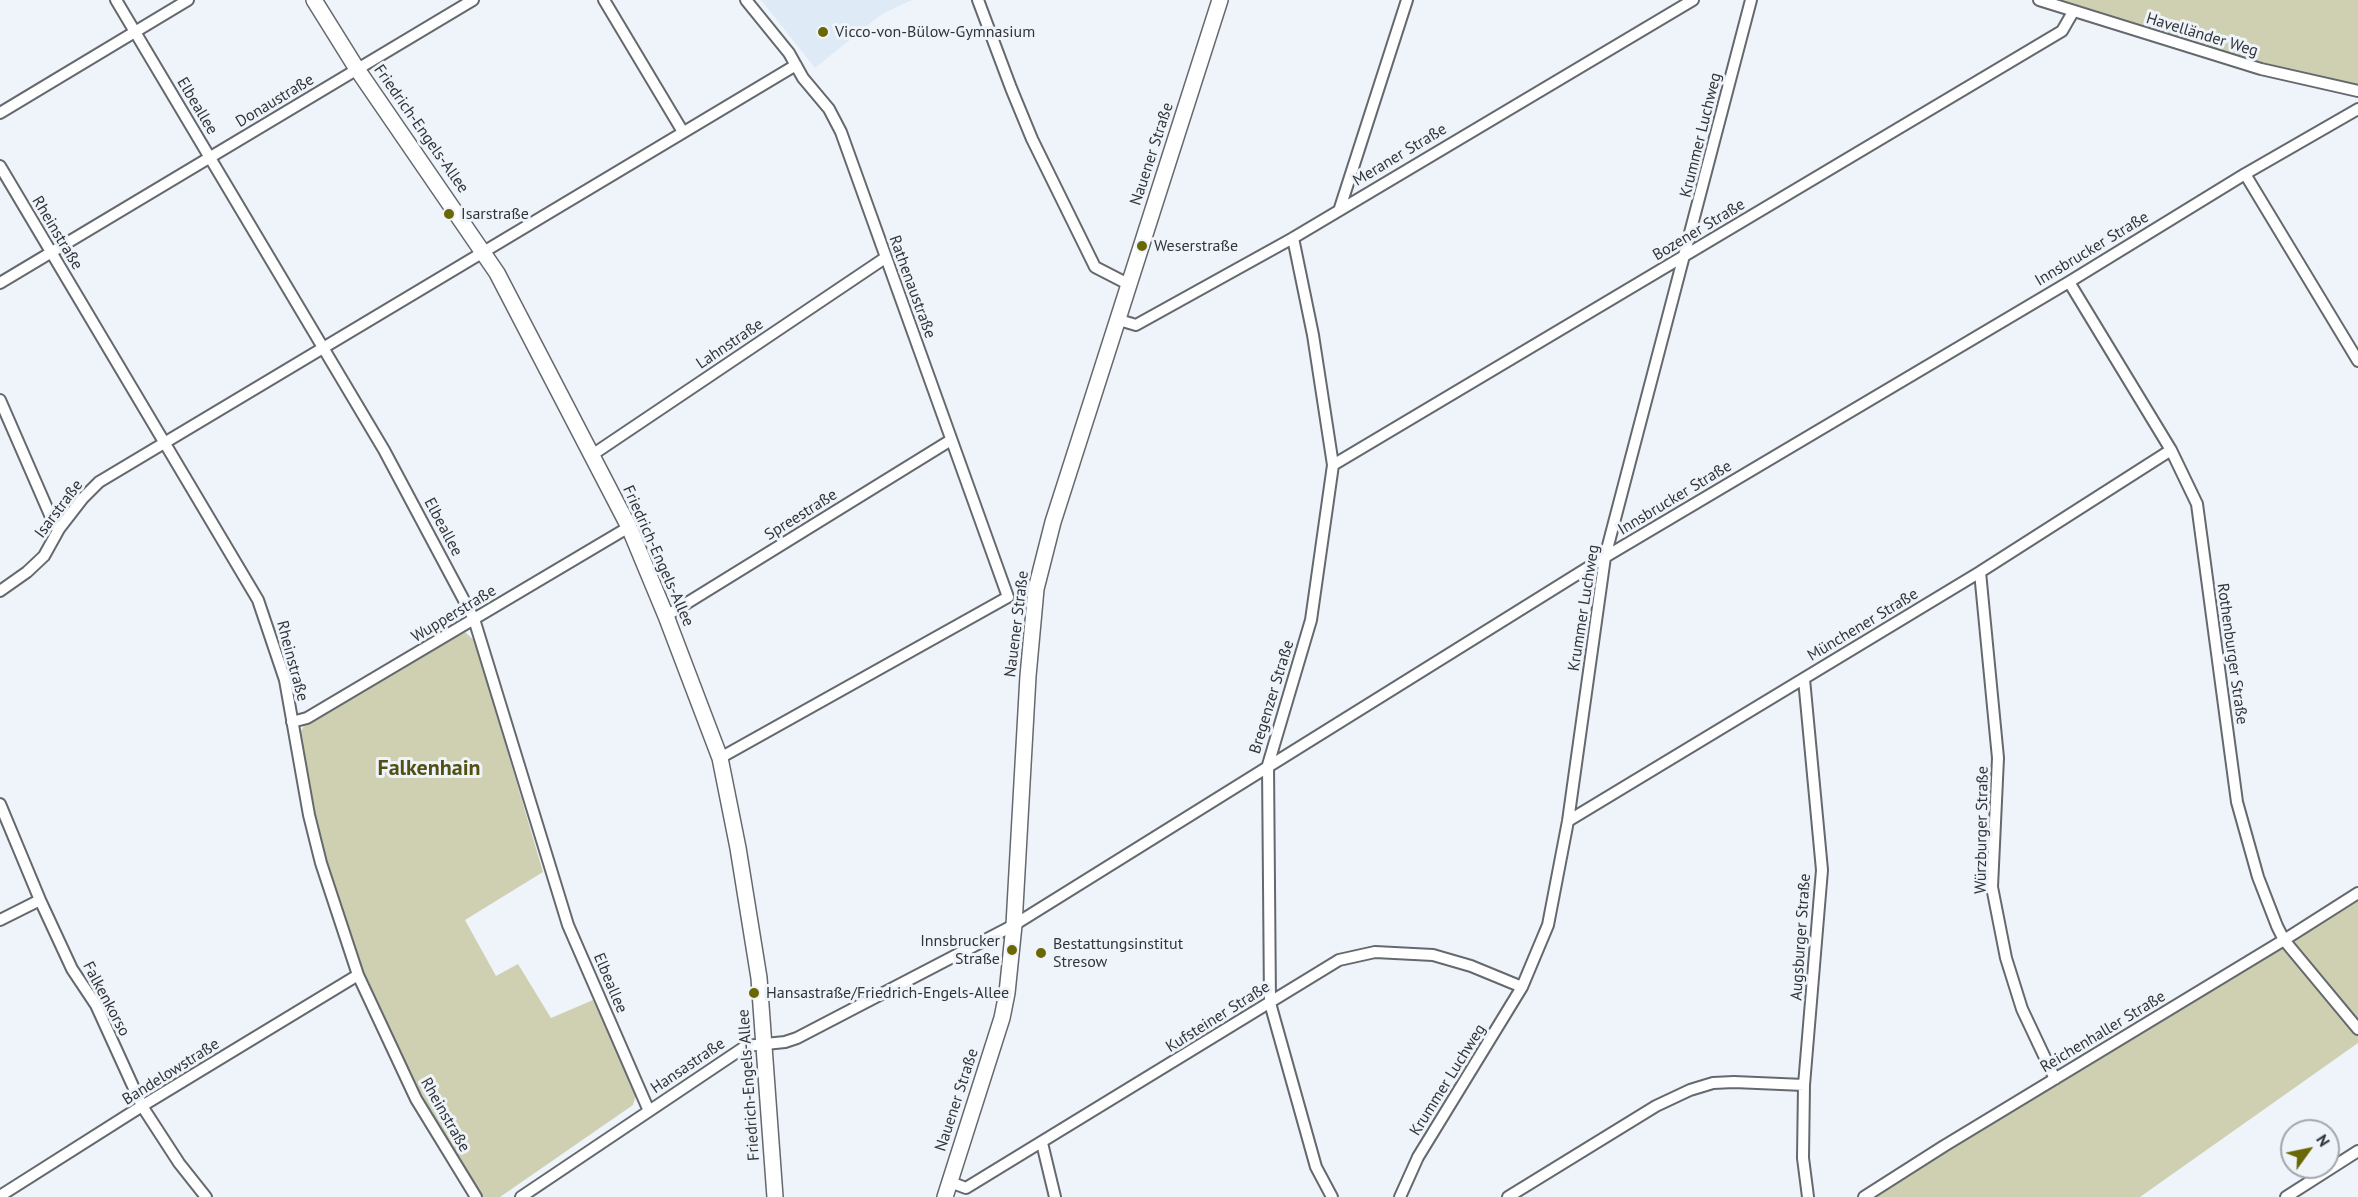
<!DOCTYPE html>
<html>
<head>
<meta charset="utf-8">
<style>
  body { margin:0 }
  #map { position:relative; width:2358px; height:1197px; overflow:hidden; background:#eff4fb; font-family:"PT Sans",sans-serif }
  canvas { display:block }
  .north { position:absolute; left:2280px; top:1119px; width:60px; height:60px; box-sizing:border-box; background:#eff4fb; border:2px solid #a3a7ad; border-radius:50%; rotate:57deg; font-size:16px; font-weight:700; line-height:24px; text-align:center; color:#323437 }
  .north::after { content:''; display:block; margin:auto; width:21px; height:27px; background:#6a6802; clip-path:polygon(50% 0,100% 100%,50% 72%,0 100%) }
</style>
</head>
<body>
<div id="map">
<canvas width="2358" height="1197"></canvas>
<div class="north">N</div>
</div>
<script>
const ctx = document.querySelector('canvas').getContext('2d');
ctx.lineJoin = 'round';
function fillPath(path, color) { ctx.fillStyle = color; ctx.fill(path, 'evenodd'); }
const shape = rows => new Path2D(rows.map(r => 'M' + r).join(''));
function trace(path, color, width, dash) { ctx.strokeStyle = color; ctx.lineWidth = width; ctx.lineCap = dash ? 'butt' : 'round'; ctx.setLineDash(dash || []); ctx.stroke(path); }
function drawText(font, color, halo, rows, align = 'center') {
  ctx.font = font + ' "PT Sans",sans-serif'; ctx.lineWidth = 6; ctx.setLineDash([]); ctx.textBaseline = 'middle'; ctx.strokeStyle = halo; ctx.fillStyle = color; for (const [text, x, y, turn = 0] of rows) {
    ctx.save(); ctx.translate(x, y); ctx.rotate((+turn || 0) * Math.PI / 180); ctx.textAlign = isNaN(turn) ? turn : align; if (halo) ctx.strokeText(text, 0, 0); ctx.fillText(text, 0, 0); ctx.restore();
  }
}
fillPath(shape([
  [761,0,912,0,882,14,815,68]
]), '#dfeaf7');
fillPath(shape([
  [2039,0,2358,0,2358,91,2261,69],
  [465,632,475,641,543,872,465,920,496,976,518,964,551,1018,593,1000,636,1095,633,1105,500,1197,481,1197,420,1097,364,976,325,861,314,815,299,734,304,726],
  [2358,892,2358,1043,2140,1197,1864,1197]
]), '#cfd0b1');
const street = shape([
  [116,0,384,450,474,619,568,925,649,1111],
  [604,0,683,132],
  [978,0,1011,88,1032,139,1095,267,1130,285],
  [2039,0,2261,69,2358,91],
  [0,113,188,0],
  [0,166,258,600,285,680,309,815,321,863,358,975,416,1099,476,1197],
  [2245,174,2358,361],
  [1340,208,1407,0],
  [1293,238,1313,335,1333,465,1311,620,1268,765,1270,1003,1316,1167,1332,1197],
  [2069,282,2171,450,2197,504,2237,802,2258,877,2277,926,2284,940,2358,1029],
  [0,283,473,0],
  [1119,320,1136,325,1293,238,1693,0],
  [0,400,54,524,59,529],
  [592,455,885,258],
  [1333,465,2062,31,2073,12],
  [1980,572,1998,758,1992,887,2006,958,2022,1009,2055,1079],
  [0,591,27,572,44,556,59,529,83,498,99,482,796,65],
  [666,616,951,440],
  [1804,679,1822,870,1804,1085,1803,1158,1808,1197],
  [292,722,307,718,629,527],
  [720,758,1008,597,841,132,829,109,803,78,789,53,746,0],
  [0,804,40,900,72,969,96,1005,142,1106,179,1163,206,1197],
  [1568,821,1980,572,2171,450],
  [0,920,40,900],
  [1042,1143,1055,1197],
  [950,1182,966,1188,1339,960,1375,952,1433,955,1471,966,1522,987],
  [0,1196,142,1106,358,975],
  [521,1197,746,1046,785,1042,797,1038,1014,925,1605,557,2069,282,2245,174,2358,109],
  [1400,1197,1418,1157,1522,987,1548,925,1568,821,1605,557,1751,0],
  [1508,1197,1656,1106,1690,1090,1713,1083,1734,1082,1804,1085],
  [1864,1197,1944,1146,2284,940,2358,893],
  [2286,1197,2358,1151]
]);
const secondary = shape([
  [314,0,357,69,497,273,629,527,666,616,720,758,738,848,759,978,775,1197],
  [945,1197,1002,1018,1007,993,1014,925,1028,676,1036,589,1053,522,1220,0]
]);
trace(street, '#64696e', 14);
trace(secondary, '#64696e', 18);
trace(street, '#fff', 10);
trace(secondary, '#fff', 15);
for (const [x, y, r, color] of [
  [823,32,6,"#6a6802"],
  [449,214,6,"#6a6802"],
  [1142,246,6,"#6a6802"],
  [1012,950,6,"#6a6802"],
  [1041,953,6,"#6a6802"],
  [754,993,6,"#6a6802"]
]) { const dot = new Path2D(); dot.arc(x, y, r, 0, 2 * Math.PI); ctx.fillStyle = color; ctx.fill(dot); trace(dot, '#eff4fb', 2); }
drawText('16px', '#323437', '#eff4fb', [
  ["Vicco-von-Bülow-Gymnasium",835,32],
  ["Isarstraße",461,214],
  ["Weserstraße",1154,246],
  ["Innsbrucker",1000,941,"right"],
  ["Straße",1000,959,"right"],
  ["Bestattungsinstitut",1053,944],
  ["Stresow",1053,962],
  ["Hansastraße/Friedrich-Engels-Allee",766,993]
], 'left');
drawText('16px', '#323437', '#eff4fb', [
  ["Havelländer Weg",2202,35,17],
  ["Donaustraße",275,101,-31],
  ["Elbeallee",197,106,59],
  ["Friedrich-Engels-Allee",421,129,55],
  ["Krummer Luchweg",1701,135,-76],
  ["Nauener Straße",1152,154,-72],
  ["Meraner Straße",1400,155,-31],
  ["Bozener Straße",1699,230,-31],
  ["Rheinstraße",57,233,59],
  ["Innsbrucker Straße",2092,249,-31],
  ["Rathenaustraße",912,287,70],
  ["Lahnstraße",730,344,-34],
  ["Innsbrucker Straße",1675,498,-31],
  ["Isarstraße",59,509,-53],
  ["Spreestraße",801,515,-32],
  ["Elbeallee",443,527,62],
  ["Friedrich-Engels-Allee",658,556,66],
  ["Krummer Luchweg",1584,608,-81],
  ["Wupperstraße",454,614,-31],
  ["Nauener Straße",1017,624,-83],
  ["Münchener Straße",1863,625,-31],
  ["Rothenburger Straße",2232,654,82],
  ["Rheinstraße",292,661,75],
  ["Bregenzer Straße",1272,697,-73],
  ["Würzburger Straße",1982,830,-89],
  ["Augsburger Straße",1801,937,-86],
  ["Elbeallee",610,983,67],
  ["Falkenkorso",106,999,62],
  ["Kufsteiner Straße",1218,1017,-32],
  ["Reichenhaller Straße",2103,1032,-31],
  ["Hansastraße",688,1066,-34],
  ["Bandelowstraße",171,1072,-32],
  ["Krummer Luchweg",1448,1080,-58],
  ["Friedrich-Engels-Allee",749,1085,-94],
  ["Nauener Straße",957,1100,-72],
  ["Rheinstraße",445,1115,60]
]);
drawText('bold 22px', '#525115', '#eff4fb', [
  ["Falkenhain",429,769]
]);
</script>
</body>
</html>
